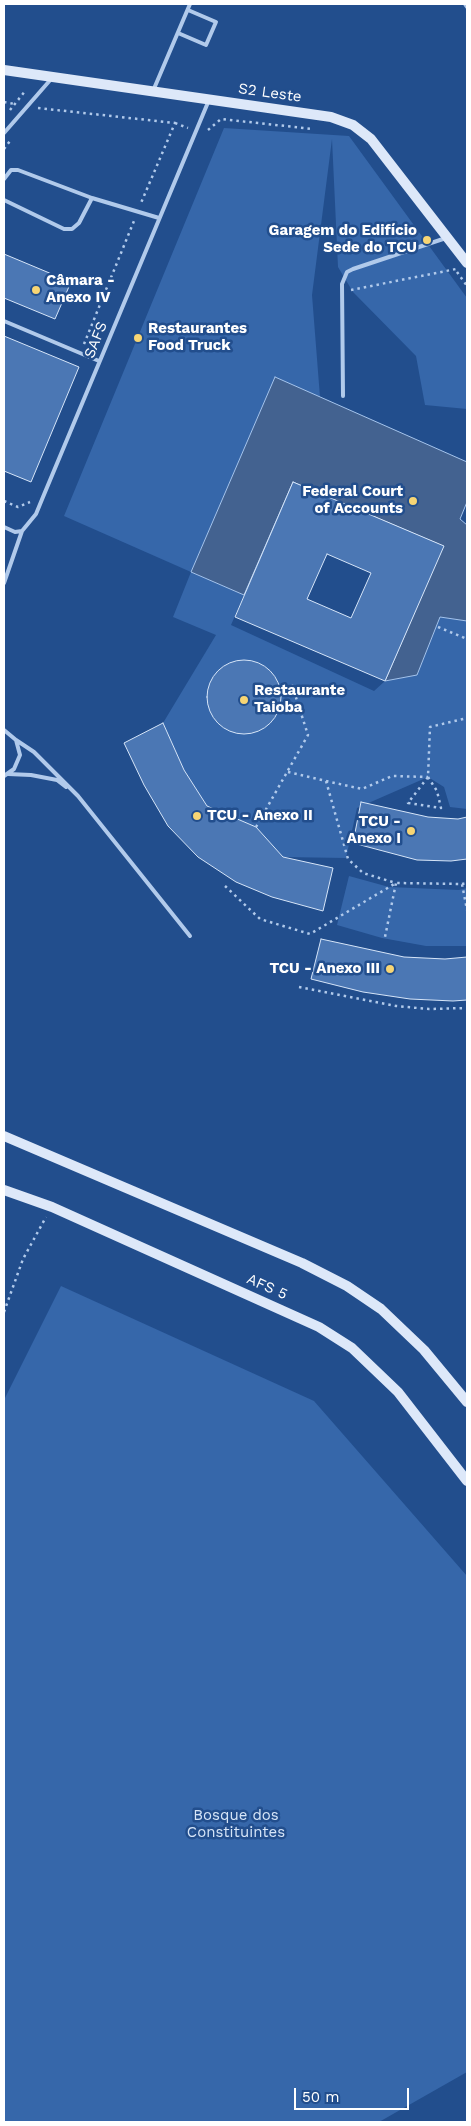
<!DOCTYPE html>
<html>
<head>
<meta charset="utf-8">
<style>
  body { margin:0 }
  #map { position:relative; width:471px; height:2126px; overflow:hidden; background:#224e8d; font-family:"Work Sans",sans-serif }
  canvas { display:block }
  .frame { position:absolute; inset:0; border:5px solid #fff; pointer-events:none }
  .scale { position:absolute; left:294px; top:2088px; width:115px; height:22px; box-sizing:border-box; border:2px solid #fff; border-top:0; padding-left:6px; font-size:15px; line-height:18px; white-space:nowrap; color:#fff; -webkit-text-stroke:4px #224e8d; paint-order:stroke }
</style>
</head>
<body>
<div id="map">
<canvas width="471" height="2126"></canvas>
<div class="frame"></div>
<div class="scale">50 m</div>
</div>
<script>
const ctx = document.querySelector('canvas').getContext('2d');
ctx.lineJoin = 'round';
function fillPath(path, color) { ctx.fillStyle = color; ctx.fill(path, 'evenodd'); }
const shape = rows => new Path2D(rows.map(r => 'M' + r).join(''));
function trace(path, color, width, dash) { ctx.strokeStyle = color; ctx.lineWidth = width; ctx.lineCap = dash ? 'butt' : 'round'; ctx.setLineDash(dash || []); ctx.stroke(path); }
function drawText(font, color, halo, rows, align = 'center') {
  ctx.font = font + ' "Work Sans",sans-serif'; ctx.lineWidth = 5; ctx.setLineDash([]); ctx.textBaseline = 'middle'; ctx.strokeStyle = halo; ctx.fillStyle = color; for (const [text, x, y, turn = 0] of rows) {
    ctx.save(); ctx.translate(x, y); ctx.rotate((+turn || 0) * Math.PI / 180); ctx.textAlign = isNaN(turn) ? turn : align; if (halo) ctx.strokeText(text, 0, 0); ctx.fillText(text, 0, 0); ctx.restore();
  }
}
fillPath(shape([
  [224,128,349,136,467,298,467,409,425,405,416,356,353,292,338,267,332,139,312,295,320,397,275,378,191,572,244,595,231,625,374,691,385,681,417,675,440,617,467,621,467,809,450,807,444,787,428,777,357,808,346,858,283,857,256,827,207,806,184,770,163,723,216,635,173,617,191,572,64,516],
  [349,876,389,887,459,890,467,888,467,946,426,946,382,938,337,925],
  [61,1286,314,1401,467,1576,467,2072,379,2122,4,2122,4,1400]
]), '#3667aa');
const water = shape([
  [275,377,467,462,467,502,460,519,467,525,467,621,440,617,417,675,385,681,443,546,293,482,244,595,191,572,275,377]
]);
fillPath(water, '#436290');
trace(water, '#a5c4ec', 1);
const building = shape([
  [4,254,71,282,55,319,4,298,4,254],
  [4,336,79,367,31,482,4,471,4,336],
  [293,482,444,546,385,681,235,617,293,482],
  [327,554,371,573,351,618,307,599,327,554],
  '207 697a37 37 0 1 1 74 0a37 37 0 1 1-74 0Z',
  [163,723,184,770,207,806,256,827,283,857,333,868,323,911,272,897,236,882,198,857,168,826,144,785,124,743,163,723],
  [361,802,428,817,458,819,467,817,467,859,451,861,417,860,353,843,361,802],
  [321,939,404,957,445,959,467,957,467,1000,453,1001,410,999,363,992,311,979,321,939]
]);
fillPath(building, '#4b77b4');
trace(building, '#d6e5f8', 1);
trace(shape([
  [4,102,15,104],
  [38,108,175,123,141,203],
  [10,110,26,90],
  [175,123,188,128],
  [208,130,221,119,313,129],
  [4,149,10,141],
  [457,272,467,286],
  [351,290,456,269],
  [84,344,134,221],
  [4,501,18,507,30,502],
  [438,627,467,639],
  [288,772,326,781,348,859,363,873,396,883,385,937],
  [428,777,437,791,441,808,408,803,428,777,430,727,467,718],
  [326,781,362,789,392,776,428,777],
  [256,827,308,735,291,682],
  [462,884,467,883],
  [225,886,260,919,310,934,396,883,462,884,467,910],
  [299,987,396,1006,429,1009,467,1008],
  [4,1312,23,1259,46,1217]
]), '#b1caeb', 2.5, [2.5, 4]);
trace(shape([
  [465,4,467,7],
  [178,33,206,45,216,22,188,10],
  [153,91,190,4],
  [4,133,52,78],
  [4,179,11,170,18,170,92,198,159,218],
  [4,200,64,229,72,229,79,223,92,198],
  [4,321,99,361],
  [343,396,342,284,347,272,353,269,446,238],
  [4,527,15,532,22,531],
  [22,531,36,514,43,497,209,100],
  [4,583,22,531],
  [4,730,16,740,20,755,14,769,4,776],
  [16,740,34,752,78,796,190,936],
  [8,774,31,775,57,780,66,787]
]), '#b1caeb', 4);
trace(shape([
  [4,70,331,117,353,125,371,139,467,263],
  [4,1136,302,1263,347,1286,381,1309,424,1350,467,1402],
  [4,1190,52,1207,319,1327,352,1348,398,1392,467,1481]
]), '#dde8f9', 10);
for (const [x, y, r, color] of [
  [427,240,5,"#f7d574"],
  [36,290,5,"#f7d574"],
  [138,338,5,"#f7d574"],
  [413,501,5,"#f7d574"],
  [244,700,5,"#f7d574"],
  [197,816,5,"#f7d574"],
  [411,831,5,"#f7d574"],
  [390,969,5,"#f7d574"]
]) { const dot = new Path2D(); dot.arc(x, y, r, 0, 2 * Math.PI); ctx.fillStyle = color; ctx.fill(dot); trace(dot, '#224e8d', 2); }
drawText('15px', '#fff', '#224e8d', [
  ["S2 Leste",270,93,8],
  ["SAFS",96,340,-68],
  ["AFS 5",267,1287,24]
]);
drawText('bold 15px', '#fff', '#224e8d', [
  ["Garagem do Edifício",417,231],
  ["Sede do TCU",417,248],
  ["Câmara -",46,281,"left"],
  ["Anexo IV",46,298,"left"],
  ["Restaurantes",148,329,"left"],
  ["Food Truck",148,346,"left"],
  ["Federal Court",403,492],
  ["of Accounts",403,509],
  ["Restaurante",254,691,"left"],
  ["Taioba",254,708,"left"],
  ["TCU - Anexo II",207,816,"left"],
  ["TCU -",401,822],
  ["Anexo I",401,839],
  ["TCU - Anexo III",380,969]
], 'right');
drawText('15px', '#d6e5f8', '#224e8d', [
  ["Bosque dos",236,1816],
  ["Constituintes",236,1833]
]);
</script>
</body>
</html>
